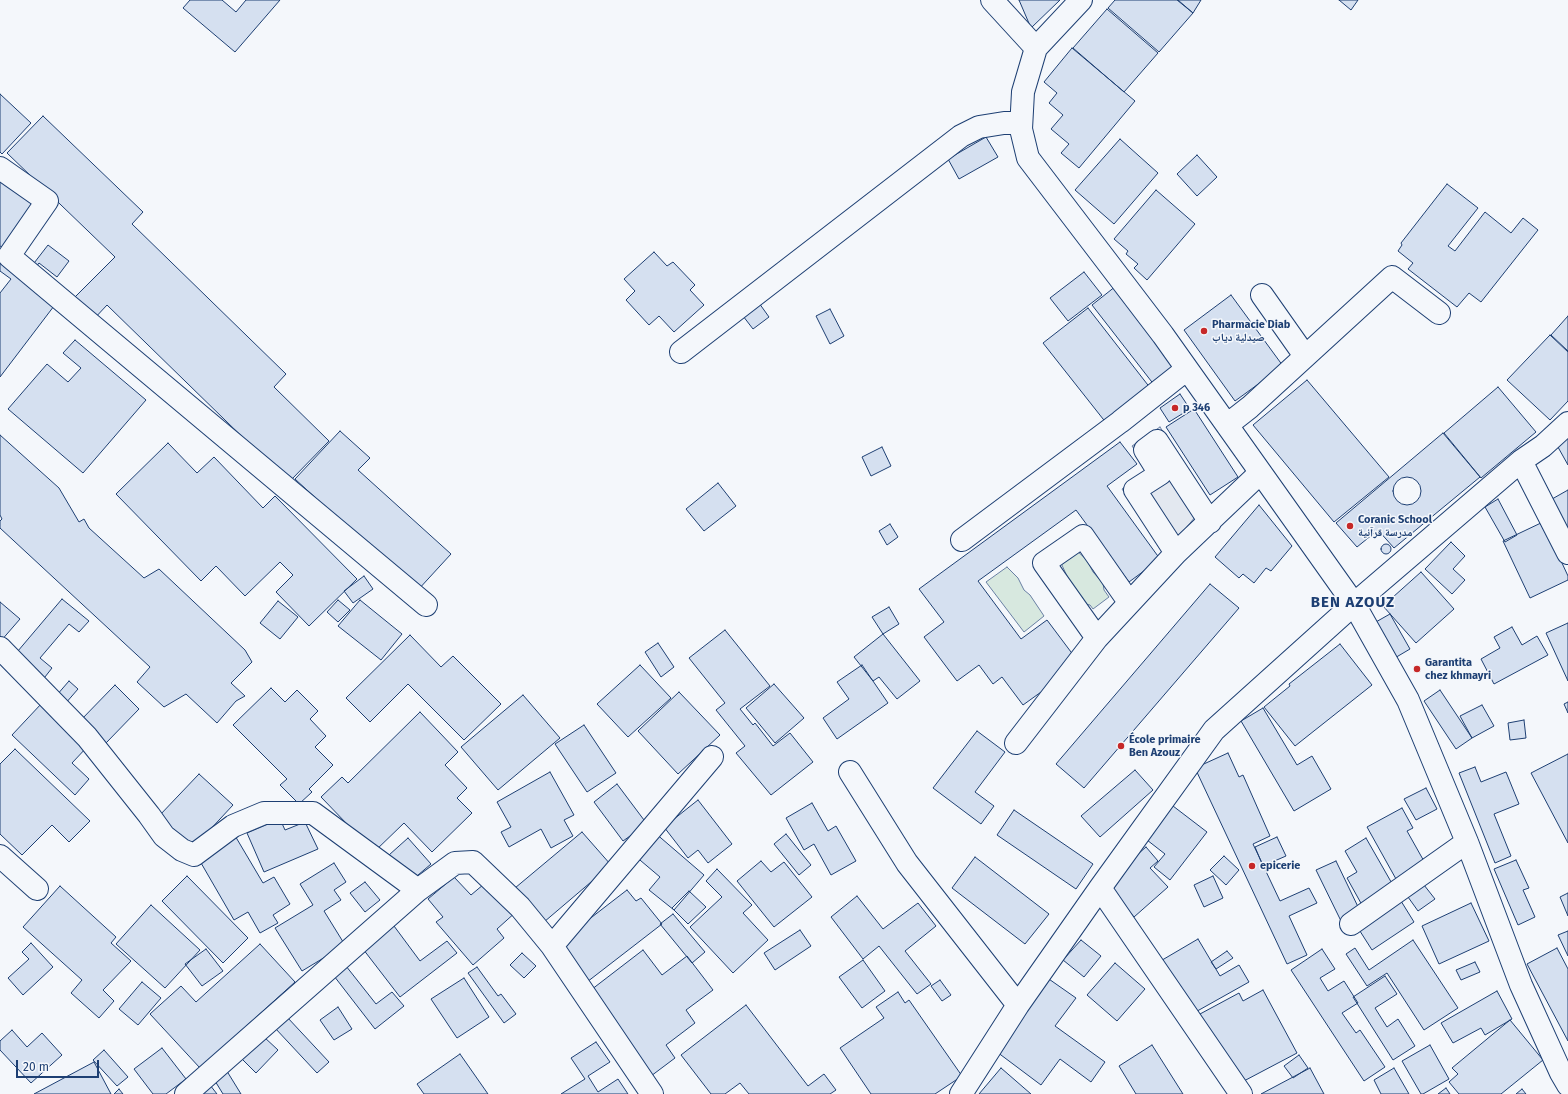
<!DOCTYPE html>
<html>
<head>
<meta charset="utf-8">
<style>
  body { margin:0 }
  #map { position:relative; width:1568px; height:1094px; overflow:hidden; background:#f4f7fb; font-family:"Fira Sans",sans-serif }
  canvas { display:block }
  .scale { position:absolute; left:16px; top:1060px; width:83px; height:18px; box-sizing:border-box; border:2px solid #1d3f73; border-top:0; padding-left:5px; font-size:12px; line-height:14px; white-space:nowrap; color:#1d3f73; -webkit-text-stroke:3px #f4f7fb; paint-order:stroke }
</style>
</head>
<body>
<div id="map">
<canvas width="1568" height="1094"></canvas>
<div class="scale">20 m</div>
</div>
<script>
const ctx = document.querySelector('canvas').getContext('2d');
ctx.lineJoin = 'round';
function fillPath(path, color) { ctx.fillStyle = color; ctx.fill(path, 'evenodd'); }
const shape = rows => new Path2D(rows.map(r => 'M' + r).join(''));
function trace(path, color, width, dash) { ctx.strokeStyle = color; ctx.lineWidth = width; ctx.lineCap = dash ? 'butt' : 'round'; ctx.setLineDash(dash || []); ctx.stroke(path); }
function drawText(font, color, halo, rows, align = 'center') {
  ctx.font = font + ' "Fira Sans","Noto Naskh Arabic",sans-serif'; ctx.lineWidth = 3; ctx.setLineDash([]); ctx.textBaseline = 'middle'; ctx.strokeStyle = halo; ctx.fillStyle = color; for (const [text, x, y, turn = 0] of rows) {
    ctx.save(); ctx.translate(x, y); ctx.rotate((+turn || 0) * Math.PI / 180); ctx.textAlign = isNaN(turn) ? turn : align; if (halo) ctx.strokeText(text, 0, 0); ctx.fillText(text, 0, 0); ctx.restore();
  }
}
const green = shape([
  [1077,551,1087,560,1093,572,1103,583,1104,590,1109,597,1093,609,1090,605,1085,604,1071,585,1061,563,1077,551],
  [1007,567,1018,578,1024,590,1030,595,1044,616,1024,632,986,582,1007,567]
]);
fillPath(green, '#d7e8df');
trace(green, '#687fa3', 1);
const parking = shape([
  [1160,427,1208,501,1165,554,1122,489,1149,470,1132,446,1160,427]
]);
fillPath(parking, '#e3e8f0');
trace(parking, '#687fa3', 1);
const building = shape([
  [190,0,222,0,236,12,246,0,280,0,235,52,183,8,190,0],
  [1019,0,1060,0,1031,28,1019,0],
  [1115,0,1177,0,1193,13,1159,52,1108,8,1115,0],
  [1178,0,1201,0,1193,13,1178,0],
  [1339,0,1358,0,1351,10,1339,0],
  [1107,9,1158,53,1124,92,1073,48,1107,9],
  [1072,48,1135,101,1079,168,1061,153,1069,144,1051,129,1063,115,1049,103,1057,93,1044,82,1072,48],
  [0,94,31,123,2,154,0,152,0,94],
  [43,116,143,212,132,224,286,374,274,387,329,441,291,480,267,457,265,459,107,305,93,320,72,300,115,257,7,153,43,116],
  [986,137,998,157,959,179,948,159,986,137],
  [1120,139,1158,173,1114,224,1075,190,1120,139],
  [1197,155,1217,177,1197,196,1177,174,1197,155],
  [0,179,39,209,14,255,31,267,48,245,69,261,57,277,39,263,24,283,54,306,0,377,0,293,11,279,0,271,0,253,3,248,0,246,0,179],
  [1447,184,1478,208,1448,246,1455,251,1485,212,1511,233,1523,218,1538,230,1481,302,1469,293,1457,307,1408,269,1413,263,1398,251,1402,245,1401,243,1447,184],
  [1156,190,1195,224,1147,280,1134,268,1138,264,1126,254,1128,251,1114,239,1156,190],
  [654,252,667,266,673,262,695,285,690,290,704,305,674,332,659,316,649,325,626,300,635,291,624,279,654,252],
  [1084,272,1102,295,1068,321,1050,298,1084,272],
  [1116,286,1180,367,1155,386,1092,305,1116,286],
  [1231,295,1283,366,1235,401,1184,330,1231,295],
  [759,303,769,317,753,329,743,316,759,303],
  [1088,308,1151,389,1107,424,1043,343,1088,308],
  [830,309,844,336,830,344,816,316,830,309],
  [1568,316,1568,351,1551,335,1568,316],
  [1550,335,1568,352,1568,401,1550,420,1507,380,1550,335],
  [75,340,146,400,83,473,8,409,47,364,68,382,81,368,63,353,75,340],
  [1307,380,1389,477,1334,522,1253,425,1307,380],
  [1498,387,1536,432,1481,478,1444,433,1498,387],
  [1180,394,1190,409,1169,422,1160,408,1180,394],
  [1194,409,1238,477,1210,495,1166,427,1194,409],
  [340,431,370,458,358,470,451,554,417,591,295,479,340,431],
  [1568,432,1568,465,1554,440,1568,432],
  [1443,433,1480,477,1394,548,1378,530,1357,547,1336,523,1443,433],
  [0,435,59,488,79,522,84,519,89,528,144,578,159,569,245,650,252,662,231,683,245,696,236,701,217,723,186,694,164,707,137,682,150,667,0,528,0,521,2,519,0,515,0,435],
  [1120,442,1137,464,1107,486,1160,559,1129,582,1076,510,978,581,1021,639,1047,620,1080,664,1023,705,1002,677,993,684,979,665,957,681,924,637,944,622,919,589,1120,442],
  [168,443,197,473,214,457,263,508,275,496,357,579,309,626,276,592,293,575,280,562,245,596,216,566,201,581,116,494,168,443],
  [882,447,891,466,871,476,862,457,882,447],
  '1393 491a14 14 0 1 1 28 0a14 14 0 1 1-28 0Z',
  [718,483,736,506,704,531,686,509,718,483],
  [1568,490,1568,545,1545,503,1568,490],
  [1498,499,1517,535,1505,542,1485,507,1498,499],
  [1259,505,1292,546,1271,571,1266,568,1254,583,1243,574,1239,578,1215,557,1259,505],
  [1543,522,1568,576,1568,580,1530,598,1503,541,1543,522],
  [890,524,898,537,887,545,879,531,890,524],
  [1451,542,1465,556,1453,569,1465,580,1452,594,1425,569,1451,542],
  '1381 549a5 5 0 1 1 10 0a5 5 0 1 1-10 0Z',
  [1421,572,1454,609,1416,643,1383,606,1421,572],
  [364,576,373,589,353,603,344,591,364,576],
  [1210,584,1239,608,1084,788,1056,764,1210,584],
  [62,599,89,621,79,632,69,624,40,658,52,668,41,682,12,658,62,599],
  [338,600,350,610,338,622,327,612,338,600],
  [360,600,402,634,381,660,338,626,360,600],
  [278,601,298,617,280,639,260,623,278,601],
  [0,602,20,619,0,642,0,602],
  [889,607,899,624,883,634,872,617,889,607],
  [1390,614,1410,649,1388,662,1367,627,1390,614],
  [1568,623,1568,681,1546,633,1568,623],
  [1512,627,1522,645,1537,636,1548,655,1494,684,1481,659,1500,648,1494,637,1512,627],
  [725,630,770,686,740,709,753,725,755,723,773,746,790,733,813,762,771,795,736,753,745,746,716,710,725,703,689,658,725,630],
  [883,634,920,681,897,699,879,677,873,681,854,657,883,634],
  [410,635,441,667,453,656,501,704,464,740,408,684,370,722,346,698,410,635],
  [658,643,674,667,661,677,645,652,658,643],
  [1340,644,1372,685,1295,746,1264,707,1290,686,1289,684,1340,644],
  [640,665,671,698,628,737,597,704,640,665],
  [862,665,888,703,837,739,823,718,849,699,837,682,862,665],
  [69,681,78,689,65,704,56,696,69,681],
  [774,684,804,718,775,743,746,708,774,684],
  [115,685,139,709,106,743,93,730,79,722,115,685],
  [271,688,285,702,297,690,318,711,310,719,326,736,315,747,333,765,309,789,312,792,299,804,280,785,287,779,233,725,271,688],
  [1440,690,1472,738,1456,749,1424,701,1440,690],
  [679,692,720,735,678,774,638,731,679,692],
  [523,695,560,738,498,790,461,747,523,695],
  [1568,702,1568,713,1564,704,1568,702],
  [42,703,88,746,72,763,89,779,75,795,12,735,42,703],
  [1482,705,1494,726,1472,738,1460,716,1482,705],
  [1263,708,1297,765,1312,756,1331,789,1294,811,1241,721,1263,708],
  [420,712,458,752,445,765,467,788,457,798,472,813,432,852,404,823,374,852,321,797,342,777,348,783,420,712],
  [1524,720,1526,738,1510,740,1508,723,1524,720],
  [584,725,616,773,587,792,555,744,584,725],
  [977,731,1005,752,975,792,994,806,981,824,933,788,977,731],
  [15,749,90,821,69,842,52,825,22,855,0,834,0,764,15,749],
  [1228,753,1239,777,1243,775,1270,836,1253,844,1280,901,1309,888,1317,903,1289,916,1307,955,1287,964,1195,768,1228,753],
  [1568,754,1568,843,1531,773,1568,754],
  [1475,767,1481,782,1506,772,1519,804,1494,814,1511,856,1495,863,1459,773,1475,767],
  [1135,770,1153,790,1100,837,1081,816,1135,770],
  [550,772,574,815,564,820,573,836,551,848,541,829,509,847,501,832,511,827,497,802,550,772],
  [199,774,233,805,193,848,159,816,199,774],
  [617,784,647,824,623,841,594,802,617,784],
  [1426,788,1437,809,1416,820,1404,799,1426,788],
  [698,800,732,844,708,863,698,850,688,858,664,827,698,800],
  [812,803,828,831,836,826,856,861,831,875,814,844,804,850,786,818,812,803],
  [1173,806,1207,832,1170,880,1154,867,1165,854,1147,840,1173,806],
  [1402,808,1413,828,1407,831,1425,863,1396,879,1367,827,1402,808],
  [1014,810,1093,864,1076,889,997,835,1014,810],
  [280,819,285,830,305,822,318,849,264,872,247,833,280,819],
  [582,832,611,865,544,922,515,888,582,832],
  [654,832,704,875,674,910,649,890,660,877,634,855,654,832],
  [234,834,263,883,274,877,290,904,273,915,278,923,260,933,248,912,234,920,197,856,234,834],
  [786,834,811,865,799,875,774,844,786,834],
  [1277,837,1286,856,1263,866,1255,847,1277,837],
  [408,838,431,864,411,881,389,855,408,838],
  [1366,838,1394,887,1362,905,1347,878,1357,872,1345,851,1366,838],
  [1146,847,1158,861,1150,868,1168,887,1134,917,1105,883,1146,847],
  [1224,856,1239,870,1226,885,1210,870,1224,856],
  [975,857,1049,914,1025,944,952,888,975,857],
  [1516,860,1529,888,1523,890,1535,917,1518,925,1494,869,1516,860],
  [761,861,771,872,784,862,812,897,774,927,737,881,761,861],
  [1336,861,1361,913,1342,923,1316,870,1336,861],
  [334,863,346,882,334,890,341,900,324,911,345,945,302,971,275,928,313,905,300,884,334,863],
  [717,869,752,905,743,913,768,940,733,973,690,927,722,897,706,881,717,869],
  [187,876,248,938,223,963,162,901,187,876],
  [1213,876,1223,898,1204,907,1194,885,1213,876],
  [454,877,471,895,490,879,517,911,497,929,504,938,473,965,436,922,443,917,428,899,454,877],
  [365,882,380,900,365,912,350,893,365,882],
  [1424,885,1435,899,1418,911,1408,897,1424,885],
  [60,886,116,937,111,943,131,961,103,990,114,1001,99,1018,71,993,82,980,23,927,60,886],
  [627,890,636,901,641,898,662,924,587,982,557,944,627,890],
  [689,891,706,907,688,924,672,908,689,891],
  [1568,893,1568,916,1560,897,1568,893],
  [857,896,883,929,918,903,936,926,905,951,931,984,917,994,879,946,863,959,831,917,857,896],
  [1401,901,1414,922,1372,950,1358,928,1401,901],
  [1471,903,1489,941,1439,964,1422,926,1471,903],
  [151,905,200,950,165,988,116,944,151,905],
  [673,914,705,952,692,963,660,924,673,914],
  [394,926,420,961,447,941,457,953,400,997,363,949,394,926],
  [800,930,811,946,775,970,764,953,800,930],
  [1568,931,1568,956,1558,935,1568,931],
  [1198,939,1220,976,1239,965,1249,982,1183,1019,1152,966,1198,939],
  [1081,940,1101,956,1084,977,1063,960,1081,940],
  [1413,940,1458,1008,1424,1030,1387,973,1367,986,1346,954,1355,948,1369,970,1413,940],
  [31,943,53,967,23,995,8,978,29,959,22,952,31,943],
  [260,944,295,982,200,1068,150,1014,181,986,196,1002,260,944],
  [1557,948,1568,969,1568,1041,1527,964,1557,948],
  [206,949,223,971,202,986,185,964,206,949],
  [1322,949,1335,969,1320,978,1328,991,1344,981,1358,1003,1342,1013,1356,1033,1360,1030,1385,1067,1364,1081,1291,970,1322,949],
  [643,950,662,975,687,956,713,990,686,1010,695,1023,666,1045,675,1058,651,1076,587,993,643,950],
  [1227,951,1233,958,1216,969,1211,962,1227,951],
  [522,953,536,966,524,978,510,965,522,953],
  [863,960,885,991,862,1008,839,977,863,960],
  [1475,962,1480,972,1461,980,1456,970,1475,962],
  [1115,963,1145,989,1117,1021,1087,995,1115,963],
  [346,966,376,1004,392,992,404,1006,375,1029,334,976,346,966],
  [477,967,498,996,501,994,516,1014,504,1023,468,973,477,967],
  [1385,976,1397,994,1375,1008,1387,1027,1398,1019,1415,1046,1393,1060,1353,997,1385,976],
  [1046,977,1076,998,1055,1026,1105,1062,1091,1082,1060,1059,1041,1085,993,1049,1046,977],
  [464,978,489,1017,457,1038,431,999,464,978],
  [940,980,951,995,942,1001,931,986,940,980],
  [142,982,161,998,138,1025,119,1009,142,982],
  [1263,990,1297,1053,1242,1082,1187,1021,1239,993,1243,1001,1263,990],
  [1497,991,1512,1019,1485,1035,1481,1028,1453,1043,1441,1023,1497,991],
  [898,992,905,1003,909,1000,962,1076,935,1094,871,1094,840,1048,884,1018,876,1007,898,992],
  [746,1005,808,1086,824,1074,836,1090,830,1094,749,1094,740,1083,725,1094,711,1094,681,1055,746,1005],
  [338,1007,352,1029,334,1040,320,1020,338,1007],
  [287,1017,329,1062,317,1073,275,1028,287,1017],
  [1510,1020,1543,1060,1501,1094,1459,1094,1449,1082,1458,1074,1452,1068,1510,1020],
  [12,1030,27,1047,42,1033,62,1055,31,1083,0,1050,0,1041,12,1030],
  [264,1037,278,1050,256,1073,242,1059,264,1037],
  [596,1042,610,1062,588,1076,598,1092,618,1079,628,1094,561,1094,585,1079,571,1058,596,1042],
  [1152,1045,1183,1094,1136,1094,1119,1066,1152,1045],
  [1430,1045,1449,1079,1423,1094,1421,1094,1402,1061,1430,1045],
  [162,1048,186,1079,166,1094,153,1094,134,1069,162,1048],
  [104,1050,128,1077,117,1086,93,1060,104,1050],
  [460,1054,488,1094,424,1094,417,1084,460,1054],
  [1299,1055,1308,1068,1293,1078,1284,1066,1299,1055],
  [94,1062,111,1094,34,1094,94,1062],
  [225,1068,241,1094,223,1094,212,1076,225,1068],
  [1001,1068,1031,1094,979,1094,1001,1068],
  [1310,1068,1324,1094,1261,1094,1310,1068],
  [1394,1068,1409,1094,1381,1094,1374,1080,1394,1068],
  [210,1085,217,1094,199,1094,210,1085],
  [1446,1088,1450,1094,1438,1094,1446,1088],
  [119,1089,123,1094,114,1094,119,1089],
  [1522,1089,1526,1094,1516,1094,1522,1089]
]);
fillPath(building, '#d5e0f0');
trace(building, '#1d3f73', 1);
const minor = shape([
  [992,0,1036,48,1023,92,1021,129,1028,158,1163,335,1354,604,1408,700,1467,842,1521,985,1561,1073,1568,1085],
  [1036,48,1081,0],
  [0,168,47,201,9,256,426,605],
  [1262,295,1305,356],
  [681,352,961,136,979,127,1004,123,1021,123],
  [1227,425,1250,407,1392,277,1439,313],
  [1521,461,1568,553],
  [962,540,1120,422,1187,369],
  [1176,553,1135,490,1160,474,1145,450,1157,441,1210,522],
  [1097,638,1044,563,1083,536,1129,602],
  [0,648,87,737,149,815,164,836,182,850,194,855,233,826,264,813,313,813,418,890,186,1094],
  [1016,743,1097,638,1176,553,1260,473],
  [850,772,907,863,1018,1005],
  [0,856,37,889],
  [1100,888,1241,1094],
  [418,890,455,863,473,862,520,907,552,946],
  [1351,924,1467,842],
  [652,1094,552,946,712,757],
  [961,1094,1018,1005,1100,888,1214,730,1354,604,1521,461,1543,446,1568,423]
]);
trace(minor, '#1d3f73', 24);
trace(minor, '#f4f7fb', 22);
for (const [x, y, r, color] of [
  [1204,331,4,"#c62828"],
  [1175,408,4,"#c62828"],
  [1350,526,4,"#c62828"],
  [1417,669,4,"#c62828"],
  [1121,746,4,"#c62828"],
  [1252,866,4,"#c62828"]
]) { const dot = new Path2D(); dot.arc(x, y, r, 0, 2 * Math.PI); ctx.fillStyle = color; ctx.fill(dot); trace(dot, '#f4f7fb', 1.5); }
drawText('bold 11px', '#1d3f73', '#f4f7fb', [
  ["Pharmacie Diab",1212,325],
  ["صيدلية دياب",1212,338],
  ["p 346",1183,408],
  ["Coranic School",1358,520],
  ["مدرسة قرآنية",1358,533],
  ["Garantita",1425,663],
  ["chez khmayri",1425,676],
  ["École primaire",1129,740],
  ["Ben Azouz",1129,753],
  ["epicerie",1260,866]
], 'left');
ctx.letterSpacing = '1px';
drawText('bold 15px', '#1d3f73', '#f4f7fb', [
  ["BEN AZOUZ",1353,603]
]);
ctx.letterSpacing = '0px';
</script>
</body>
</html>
